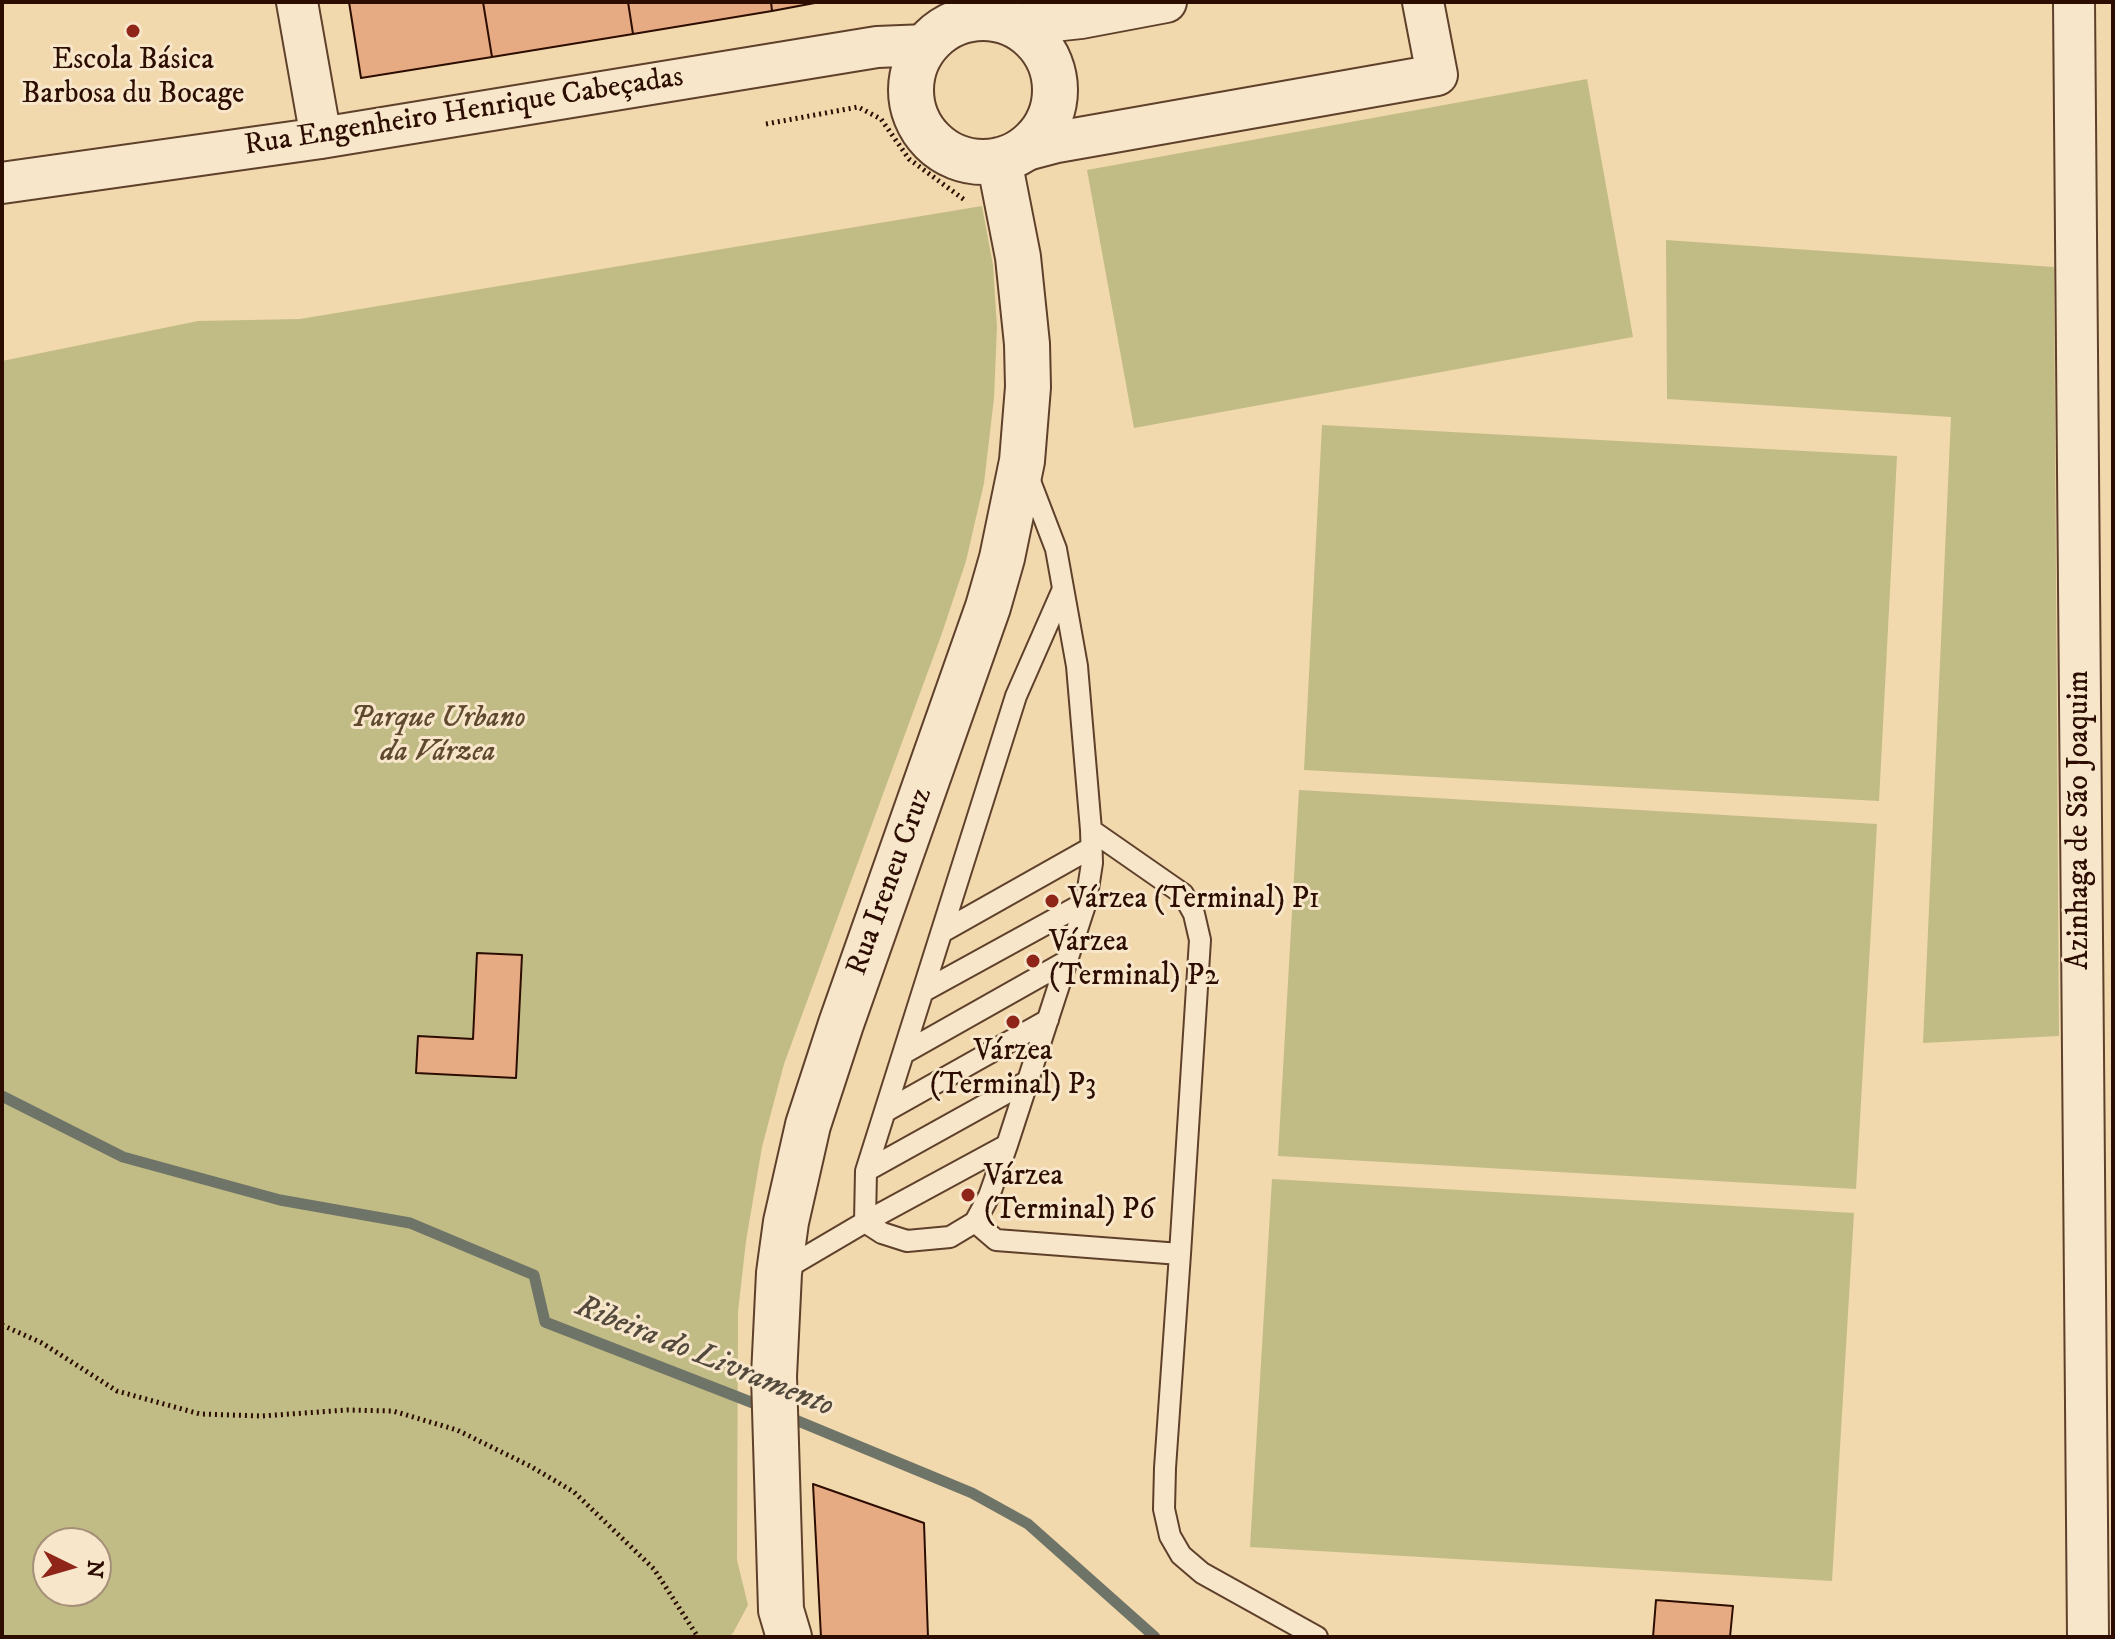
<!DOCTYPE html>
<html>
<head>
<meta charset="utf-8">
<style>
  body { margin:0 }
  #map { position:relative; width:2115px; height:1639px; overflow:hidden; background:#f2d8ad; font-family:"IM FELL DW Pica",serif }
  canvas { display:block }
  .frame { position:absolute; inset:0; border:4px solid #2c0d00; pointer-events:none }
  .north { position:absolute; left:32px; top:1527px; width:80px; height:80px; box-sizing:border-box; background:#f7e6ca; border:2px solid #a68f79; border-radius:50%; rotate:95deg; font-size:22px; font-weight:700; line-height:32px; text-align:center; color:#2c0d00 }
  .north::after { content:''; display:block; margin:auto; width:28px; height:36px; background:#8f2418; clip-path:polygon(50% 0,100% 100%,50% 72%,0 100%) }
</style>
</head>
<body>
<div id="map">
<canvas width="2115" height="1639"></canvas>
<div class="frame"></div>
<div class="north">N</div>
</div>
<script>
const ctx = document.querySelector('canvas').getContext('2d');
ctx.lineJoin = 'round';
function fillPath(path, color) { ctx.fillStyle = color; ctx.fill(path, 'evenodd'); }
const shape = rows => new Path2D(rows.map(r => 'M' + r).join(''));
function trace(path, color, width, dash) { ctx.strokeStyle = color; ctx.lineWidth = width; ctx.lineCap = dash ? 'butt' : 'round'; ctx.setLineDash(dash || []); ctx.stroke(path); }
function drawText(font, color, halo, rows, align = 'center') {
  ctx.font = font + ' "IM FELL DW Pica",serif'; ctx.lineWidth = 6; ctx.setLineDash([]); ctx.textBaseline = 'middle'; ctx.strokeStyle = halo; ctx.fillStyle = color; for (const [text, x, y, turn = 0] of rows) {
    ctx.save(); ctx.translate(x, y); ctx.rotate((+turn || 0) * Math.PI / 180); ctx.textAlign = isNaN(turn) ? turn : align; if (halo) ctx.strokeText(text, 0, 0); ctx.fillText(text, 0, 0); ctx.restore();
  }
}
fillPath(shape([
  [1587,79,1633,337,1134,428,1087,170],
  [982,206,993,265,997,327,994,398,984,483,966,561,941,636,784,1064,762,1147,746,1241,738,1312,737,1560,748,1605,733,1633,729,1637,2,1637,2,361,198,321,300,319],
  [48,1543,96,1543,96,1591,48,1591],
  [1666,240,2054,267,2059,1036,1923,1043,1951,417,1667,399],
  [1322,425,1897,456,1879,801,1304,770],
  [1299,790,1877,824,1856,1189,1278,1156],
  [1272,1179,1854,1213,1832,1581,1250,1547]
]), '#c1bc85');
trace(shape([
  [2,1096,123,1157,280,1200,410,1223,534,1275,545,1322,766,1408],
  [786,1416,972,1493,1028,1524,1155,1637]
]), '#6f7468', 11);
const building = shape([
  [349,2,483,2,492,57,361,78,349,2],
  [483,2,628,2,633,34,492,57,483,2],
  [628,2,771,2,772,11,633,34,628,2],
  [771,2,820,2,772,11,771,2],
  [477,953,522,955,516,1078,416,1073,418,1036,473,1039,477,953],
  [813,1484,924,1523,928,1637,821,1637,813,1484],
  [1656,1600,1733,1606,1730,1637,1653,1637,1656,1600]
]);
fillPath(building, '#e7ab84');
trace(building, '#2c0d00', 2);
const service = shape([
  [1091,830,1183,894,1194,914,1200,940,1180,1254],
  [942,932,1091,848],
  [924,991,1086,902],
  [904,1053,1067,961],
  [886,1111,1048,1020],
  [866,1171,1028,1081],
  [865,1222,882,1233,907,1241,950,1237,975,1222,989,1196,1007,1145,1086,902,1092,863,1091,830,1077,666,1056,549,1028,476],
  [865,1222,866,1171,1016,696,1063,589],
  [975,1222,996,1240,1180,1254,1165,1468,1164,1509,1170,1536,1181,1555,1202,1573,1317,1637],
  [780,1272,865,1222,1007,1145]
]);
const minor = shape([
  [297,2,321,138],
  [2074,2,2088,1637],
  [1016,25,1081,18,1166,2],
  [1019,152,1057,142,1437,75,1423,2],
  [2,183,321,138,877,47,927,45]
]);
const tertiary = shape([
  '911 90a72 72 0 1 1 144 0a72 72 0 1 1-144 0Z',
  [789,1637,781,1610,774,1376,779,1273,786,1222,808,1125,841,1024,988,607,1002,558,1022,461,1028,387,1027,344,1018,257,999,160]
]);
trace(service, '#5e402b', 24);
trace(minor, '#5e402b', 44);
trace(tertiary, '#5e402b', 48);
trace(shape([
  [766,124,858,107,881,119,909,159,966,201],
  [2,1325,42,1343,117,1391,200,1414,262,1416,347,1410,393,1411,457,1430,530,1466,574,1492,654,1569,698,1637]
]), '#2c0d00', 5, [2, 4]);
trace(service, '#f7e6ca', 20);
trace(minor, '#f7e6ca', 40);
trace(tertiary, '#f7e6ca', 44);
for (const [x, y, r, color] of [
  [133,31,8,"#8f2418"],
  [1052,901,8,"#8f2418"],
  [1033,961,8,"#8f2418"],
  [1013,1022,8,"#8f2418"],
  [968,1195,8,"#8f2418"]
]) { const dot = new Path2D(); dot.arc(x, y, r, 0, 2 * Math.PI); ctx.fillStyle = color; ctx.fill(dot); trace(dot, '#f7e6ca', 3); }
drawText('30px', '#2c0d00', '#f7e6ca', [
  ["Escola Básica",133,62,"center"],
  ["Barbosa du Bocage",133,96,"center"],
  ["Várzea (Terminal) P1",1068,901],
  ["Várzea",1049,944],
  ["(Terminal) P2",1049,978],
  ["Várzea",1013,1053,"center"],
  ["(Terminal) P3",1013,1087,"center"],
  ["Várzea",984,1178],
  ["(Terminal) P6",984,1212]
], 'left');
drawText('30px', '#2c0d00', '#f7e6ca', [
  ["Rua Engenheiro Henrique Cabeçadas",464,113,-9],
  ["Azinhaga de São Joaquim",2081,820,-90],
  ["Rua Ireneu Cruz",891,882,-70]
]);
drawText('italic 30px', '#604a2f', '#f7e6ca', [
  ["Parque Urbano",438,720],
  ["da Várzea",438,754]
]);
drawText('italic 32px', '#53493d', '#f7e6ca', [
  ["Ribeira do Livramento",704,1358,22]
]);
</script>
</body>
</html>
